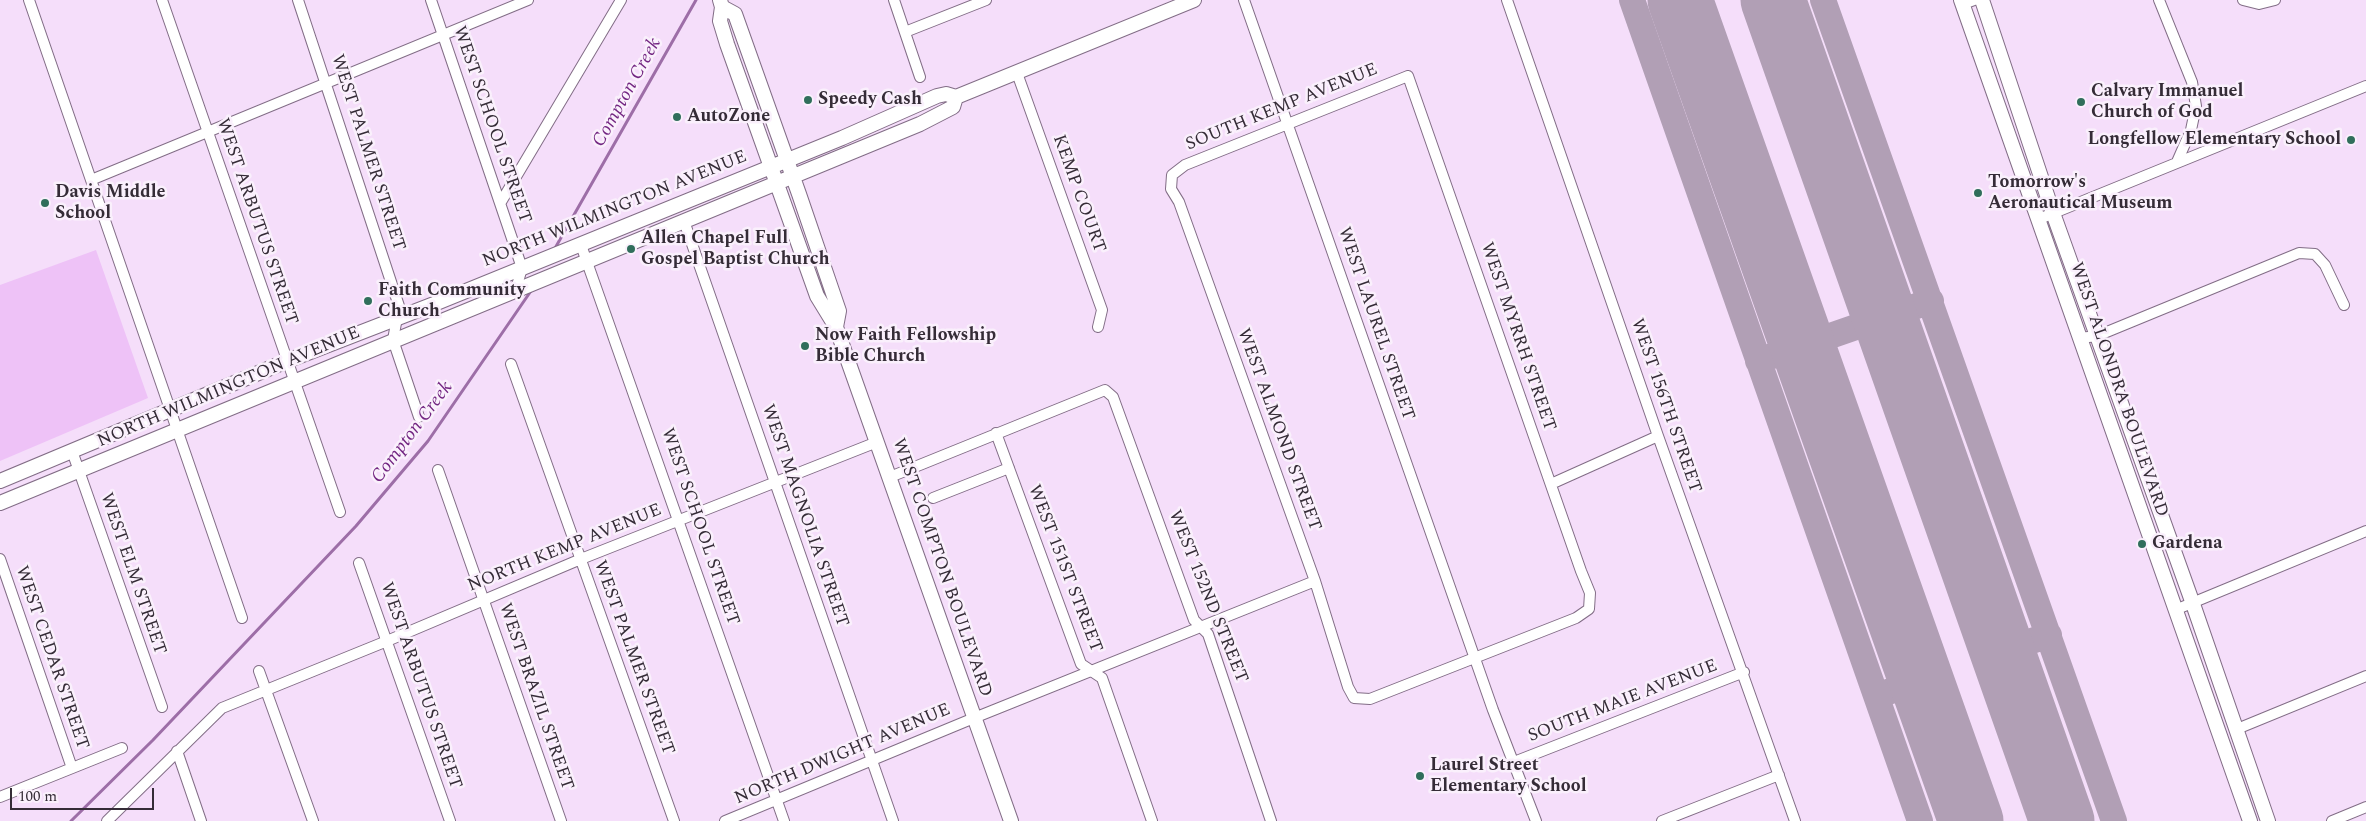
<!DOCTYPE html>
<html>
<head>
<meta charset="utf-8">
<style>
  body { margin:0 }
  #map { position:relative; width:2366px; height:821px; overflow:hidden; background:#f5defa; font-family:Spectral,serif }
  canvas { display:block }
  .scale { position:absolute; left:10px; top:788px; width:144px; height:22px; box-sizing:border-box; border:2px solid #352c37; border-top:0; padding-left:6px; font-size:15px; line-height:18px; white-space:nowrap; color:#352c37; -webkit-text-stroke:4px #faf0fc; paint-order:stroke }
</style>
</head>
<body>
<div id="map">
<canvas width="2366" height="821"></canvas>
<div class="scale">100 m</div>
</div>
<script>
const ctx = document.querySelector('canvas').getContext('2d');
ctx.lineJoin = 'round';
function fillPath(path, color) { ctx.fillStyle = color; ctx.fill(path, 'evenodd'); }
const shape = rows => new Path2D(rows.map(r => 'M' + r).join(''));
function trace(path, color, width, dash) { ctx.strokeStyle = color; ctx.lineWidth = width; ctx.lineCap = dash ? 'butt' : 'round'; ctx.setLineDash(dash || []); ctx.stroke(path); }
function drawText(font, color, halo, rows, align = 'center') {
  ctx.font = font + ' Spectral,serif'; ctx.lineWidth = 5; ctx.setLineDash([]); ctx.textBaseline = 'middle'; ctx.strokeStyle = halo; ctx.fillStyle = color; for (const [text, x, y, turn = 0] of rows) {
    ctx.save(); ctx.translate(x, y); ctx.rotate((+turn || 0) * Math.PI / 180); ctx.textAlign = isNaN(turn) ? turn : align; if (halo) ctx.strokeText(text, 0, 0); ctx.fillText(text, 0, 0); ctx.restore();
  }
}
fillPath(shape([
  [96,250,148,398,0,461,0,285]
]), '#eec2f7');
trace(shape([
  [554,250,696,0],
  [71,821,153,740,356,526,428,441,533,288]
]), '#9d6ea7', 3);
trace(shape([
  [1632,0,1920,821],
  [1823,0,2114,821],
  [1758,361,1931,301],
  [2003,651,2049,635],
  [1877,696,1921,680]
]), '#b19fb5', 26);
trace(shape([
  [1680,0,1971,821],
  [1773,0,2062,821]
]), '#b19fb5', 65);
const street = shape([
  [29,0,242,618],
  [162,0,340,512],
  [298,0,399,306,393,340,419,417],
  [431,0,522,268,516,289],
  [894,0,920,77],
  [1244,0,1493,710,1536,821],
  [1507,0,1658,436,1795,821],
  [2159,0,2192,82,2196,106,2191,130,2177,162],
  [2243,0,2259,4,2275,0],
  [1963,4,1974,0],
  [905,32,986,0],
  [1017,73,1102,310,1098,327],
  [1408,76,1581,571,1590,593,1589,609,1576,618,1370,699,1354,698,1348,687,1315,581,1179,202,1171,189,1172,175,1185,165,1408,76],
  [91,180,528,0],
  [501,202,621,0],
  [2039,219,2366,86],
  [684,221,893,821],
  [581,245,784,821],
  [2080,338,2097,336,2299,253,2315,254,2325,265,2344,305],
  [511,364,674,821],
  [996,433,1081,664,1102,678,1152,821],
  [72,451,162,707],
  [438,470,561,821],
  [890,477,1105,390,1113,397,1194,620,1208,634,1271,821],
  [1551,484,1658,436],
  [933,498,1009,468],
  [0,559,72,768],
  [359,563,450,821],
  [2175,610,2366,531],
  [259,671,313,821],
  [2237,729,2366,676],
  [177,751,201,821],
  [1514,762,1744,672],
  [0,797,122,748],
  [107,821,222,708,387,641,581,559,877,442],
  [725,821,974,718,1315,581],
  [1662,821,1779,775],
  [2332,821,2366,807]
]);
const secondary = shape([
  [720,0,722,7,720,21,727,44,817,296,836,327,1011,821],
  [1961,0,2250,821],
  [1982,0,2053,213,2193,604,2268,821],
  [722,7,735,14,799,194,839,311,836,327],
  [0,481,287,361,434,304,842,138,937,96,946,94,956,97,1194,0],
  [0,503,920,124,953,107,956,97]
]);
trace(street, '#826d86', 12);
trace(secondary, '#826d86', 16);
trace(street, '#fff', 10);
trace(secondary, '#fff', 14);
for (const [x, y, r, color] of [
  [808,100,5,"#306e5b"],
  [2081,102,5,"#306e5b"],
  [677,117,5,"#306e5b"],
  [2351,140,5,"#306e5b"],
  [1978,193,5,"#306e5b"],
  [45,203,5,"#306e5b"],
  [631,249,5,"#306e5b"],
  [368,301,5,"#306e5b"],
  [805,346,5,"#306e5b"],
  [2142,544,5,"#306e5b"],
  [1420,776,5,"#306e5b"]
]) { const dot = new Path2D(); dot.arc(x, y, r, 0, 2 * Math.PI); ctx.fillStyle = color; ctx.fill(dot); trace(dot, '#faf0fc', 2); }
drawText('bold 18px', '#352c37', '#faf0fc', [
  ["Calvary Immanuel",2091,92],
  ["Church of God",2091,113],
  ["Speedy Cash",818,100],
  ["AutoZone",687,117],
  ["Longfellow Elementary School",2341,140,"right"],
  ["Tomorrow's",1988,183],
  ["Aeronautical Museum",1988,204],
  ["Davis Middle",55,193],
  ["School",55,214],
  ["Allen Chapel Full",641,239],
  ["Gospel Baptist Church",641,260],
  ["Faith Community",378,291],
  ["Church",378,312],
  ["Now Faith Fellowship",815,336],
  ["Bible Church",815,357],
  ["Gardena",2152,544],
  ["Laurel Street",1430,766],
  ["Elementary School",1430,787]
], 'left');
drawText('18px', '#352c37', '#faf0fc', [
  ["SOUTH KEMP AVENUE",1282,108,-22],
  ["WEST SCHOOL STREET",491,125,71],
  ["WEST PALMER STREET",367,153,72],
  ["KEMP COURT",1078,194,70],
  ["NORTH WILMINGTON AVENUE",615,210,-22],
  ["WEST ARBUTUS STREET",256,222,71],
  ["WEST LAUREL STREET",1375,324,71],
  ["WEST MYRRH STREET",1517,337,71],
  ["NORTH WILMINGTON AVENUE",229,388,-23],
  ["WEST ALONDRA BOULEVARD",2118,390,71],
  ["WEST 156TH STREET",1665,406,71],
  ["WEST ALMOND STREET",1278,430,70],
  ["WEST MAGNOLIA STREET",804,516,71],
  ["WEST SCHOOL STREET",699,527,71],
  ["NORTH KEMP AVENUE",565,549,-22],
  ["WEST COMPTON BOULEVARD",941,568,71],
  ["WEST 151ST STREET",1064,569,69],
  ["WEST ELM STREET",132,574,71],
  ["WEST 152ND STREET",1207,597,68],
  ["WEST CEDAR STREET",51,658,71],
  ["WEST PALMER STREET",633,658,70],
  ["WEST ARBUTUS STREET",420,686,71],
  ["WEST BRAZIL STREET",535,697,71],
  ["SOUTH MAIE AVENUE",1623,702,-21],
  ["NORTH DWIGHT AVENUE",843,755,-23]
]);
drawText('italic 19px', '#732682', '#faf0fc', [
  ["Compton Creek",628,93,-61],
  ["Compton Creek",413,433,-53]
]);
</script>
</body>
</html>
